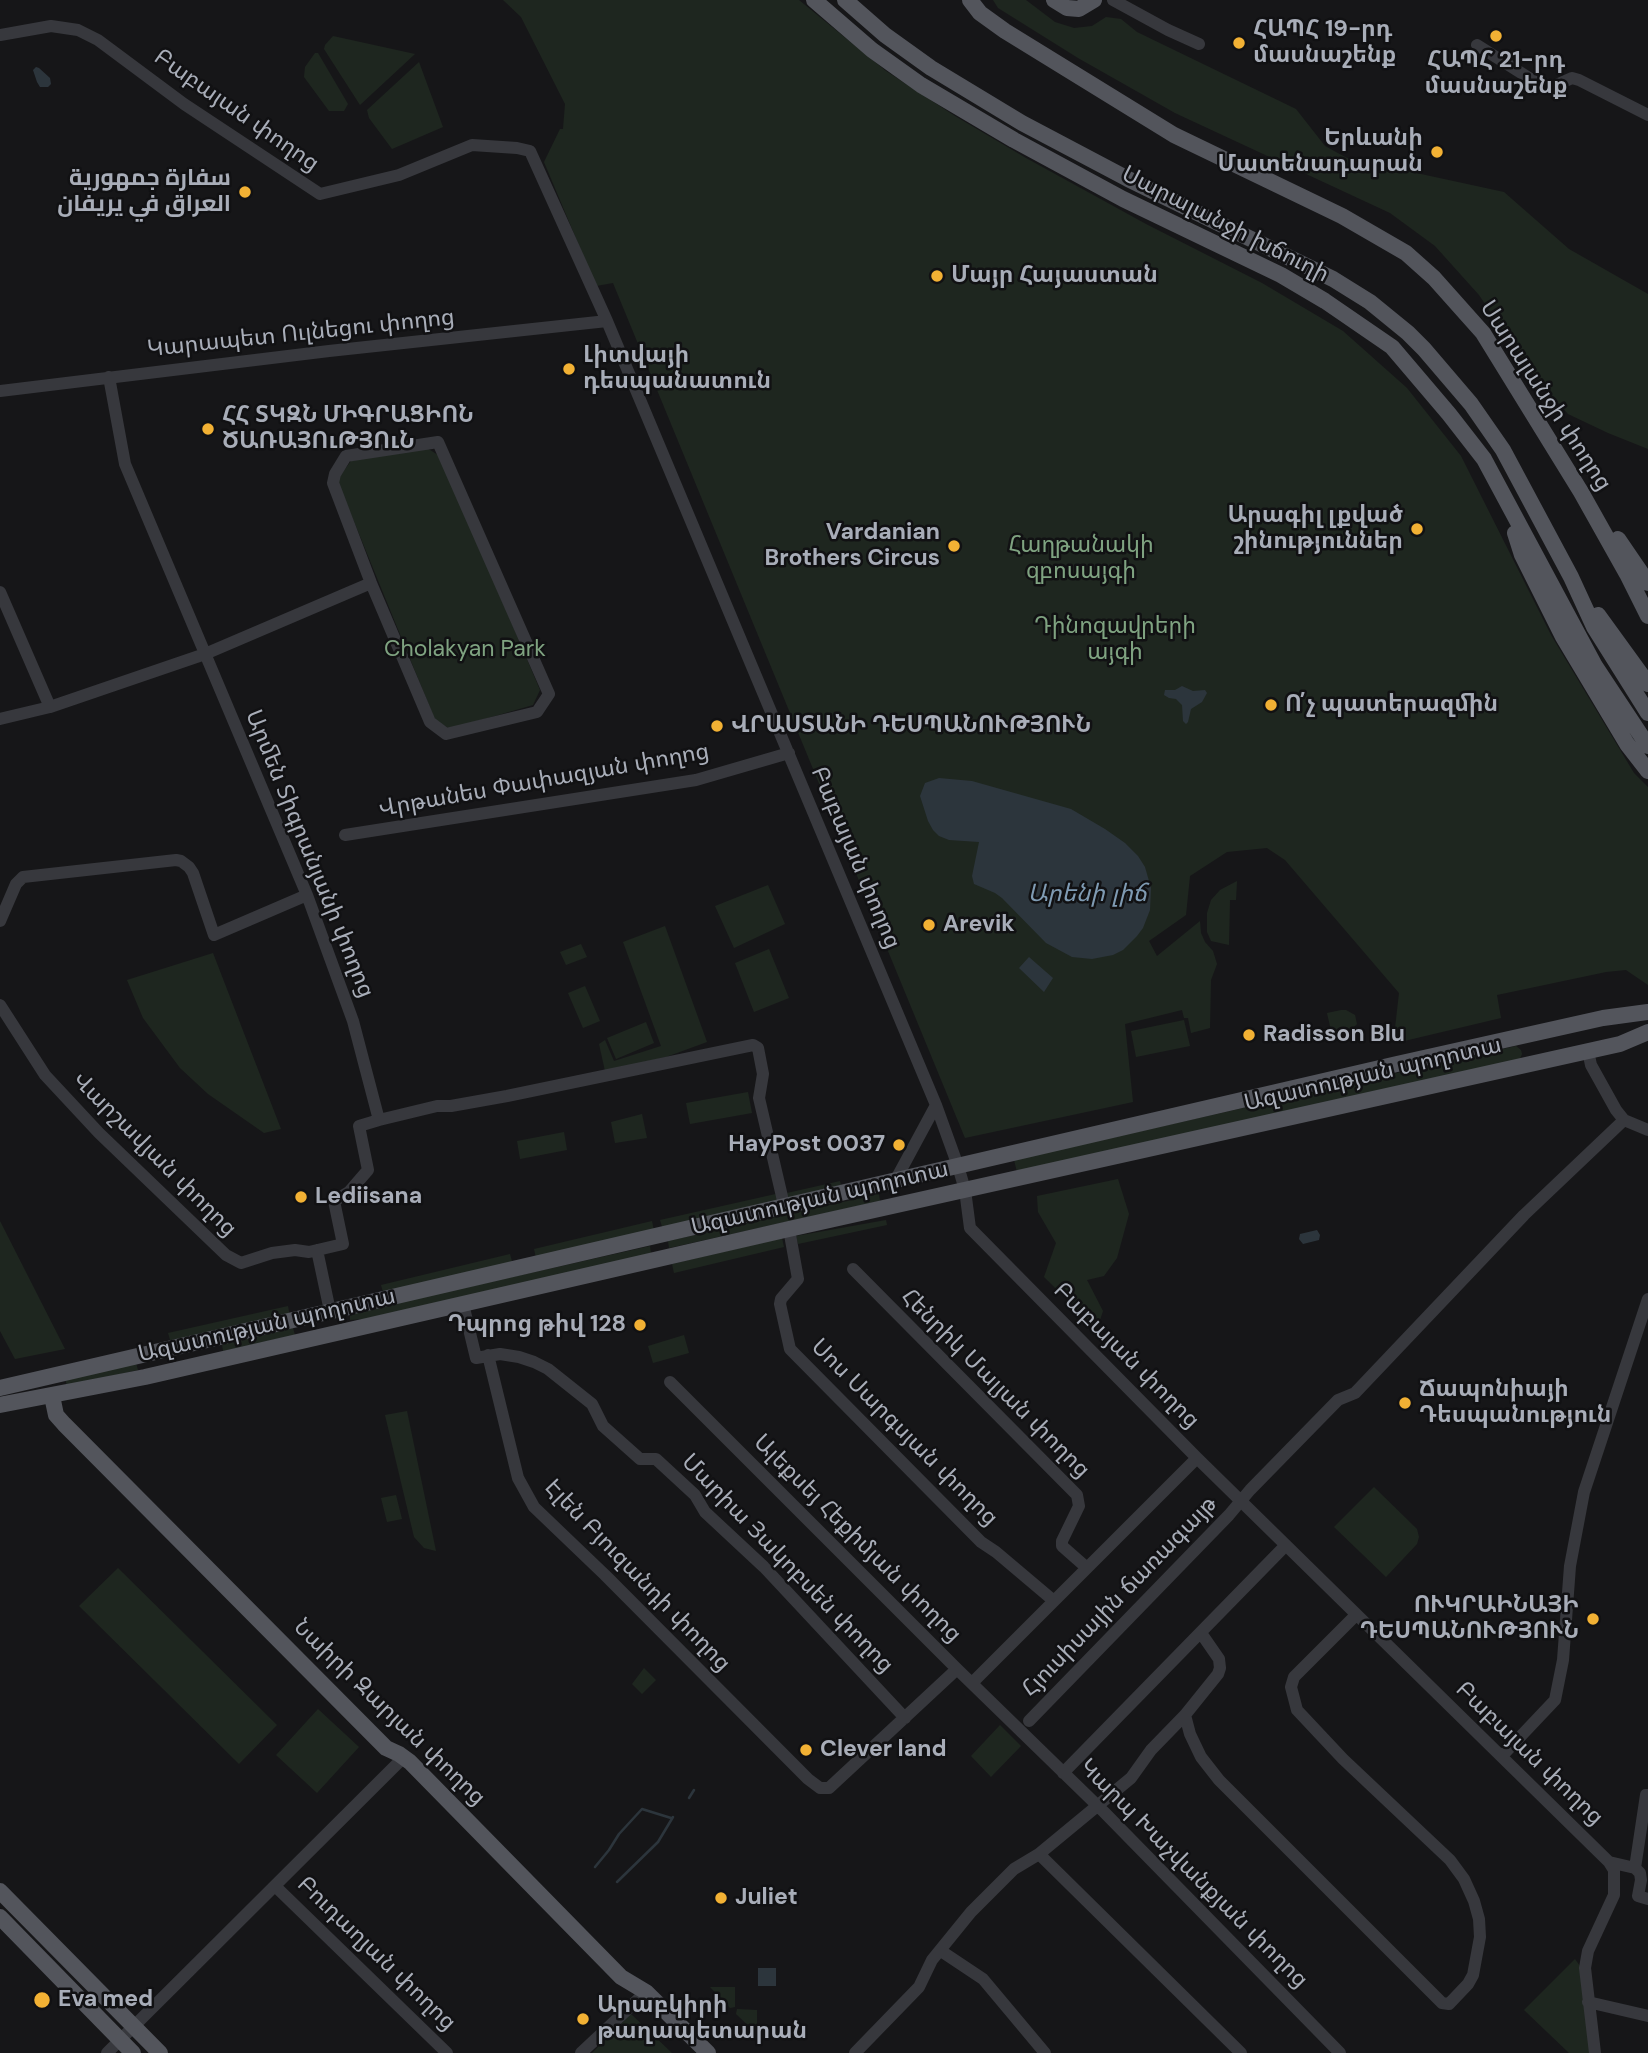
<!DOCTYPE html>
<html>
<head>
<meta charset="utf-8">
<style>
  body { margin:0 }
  canvas { display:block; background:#161618 }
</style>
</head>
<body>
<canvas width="1648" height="2053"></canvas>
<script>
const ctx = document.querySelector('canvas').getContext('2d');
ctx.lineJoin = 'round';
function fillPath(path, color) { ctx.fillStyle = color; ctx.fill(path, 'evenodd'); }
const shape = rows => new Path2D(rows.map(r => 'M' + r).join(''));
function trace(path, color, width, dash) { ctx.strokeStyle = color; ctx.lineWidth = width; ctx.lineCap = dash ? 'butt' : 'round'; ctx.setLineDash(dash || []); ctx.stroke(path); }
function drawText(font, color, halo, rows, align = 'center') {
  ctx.font = font + ' "DM Sans",Cairo,"Noto Sans Armenian",sans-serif'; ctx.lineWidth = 5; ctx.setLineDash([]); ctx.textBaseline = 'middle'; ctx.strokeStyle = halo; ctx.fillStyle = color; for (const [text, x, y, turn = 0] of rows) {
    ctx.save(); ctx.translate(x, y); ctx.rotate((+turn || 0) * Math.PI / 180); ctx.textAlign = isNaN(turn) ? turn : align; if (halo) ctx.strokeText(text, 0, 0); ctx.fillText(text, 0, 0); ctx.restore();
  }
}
fillPath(shape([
  [503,0,799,0,886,71,955,116,1026,158,1146,224,1262,283,1343,331,1407,388,1461,456,1551,635,1634,773,1648,787,1648,985,1626,970,1606,972,1497,995,1501,1018,1400,1042,1394,1037,1399,993,1285,860,1267,848,1227,852,1190,876,1186,915,1149,941,1157,956,1200,921,1201,933,1205,942,1213,951,1217,964,1211,980,1210,1028,1191,1033,1188,1018,1184,1018,1182,1010,1125,1024,1133,1102,965,1138,613,283,596,286,544,162,560,129,563,129,565,104,521,17],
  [993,0,1026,0,1055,22,1074,28,1092,26,1106,17,1121,19,1137,32,1296,109,1325,146,1347,158,1504,192,1569,249,1648,294,1648,449,1608,433,1568,414,1528,368,1479,295,1435,246,1390,213,1175,113,1078,58,998,8],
  [333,36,415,54,360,105,324,49,325,45],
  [315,53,318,53,348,104,344,111,329,111,304,77,305,67],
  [419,62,443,127,392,149,369,118,367,110],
  [427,448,441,457,540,690,533,705,450,729,435,720,337,480,351,461],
  [1237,881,1236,900,1230,900,1229,945,1211,941,1207,932,1207,913,1211,900,1220,890],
  [768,885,785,924,734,948,715,906],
  [665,926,707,1042,666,1057,605,1071,599,1044,605,1040,614,1061,661,1046,623,942],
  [581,944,587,957,566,965,560,952],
  [769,949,789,998,754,1012,735,963],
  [213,953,281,1129,264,1133,208,1094,180,1068,143,1018,127,980],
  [585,986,600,1021,583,1028,568,993],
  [1341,1010,1346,1010,1355,1015,1357,1024,1351,1030,1332,1035,1327,1013],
  [1184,1020,1190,1046,1136,1057,1131,1031],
  [646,1022,654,1043,616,1059,607,1038],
  [1516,1046,1521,1050,1522,1054,1520,1059,1017,1172,1014,1160],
  [748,1092,752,1113,690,1124,686,1103],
  [642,1114,647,1138,615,1143,611,1122],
  [564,1132,567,1150,520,1159,517,1141],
  [1118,1179,1129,1214,1117,1258,1104,1276,1087,1280,1103,1311,1097,1329,1044,1277,1056,1243,1038,1212,1037,1196],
  [840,1181,842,1189,789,1201,787,1193],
  [780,1193,782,1203,663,1230,660,1220],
  [879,1194,880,1201,669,1248,668,1241],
  [886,1220,887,1225,798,1244,796,1236],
  [0,1221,65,1349,15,1359,0,1331],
  [652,1221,654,1231,536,1258,534,1249],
  [782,1238,784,1247,674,1273,672,1264],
  [650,1246,651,1254,364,1319,350,1320,350,1316,362,1311],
  [510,1254,513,1265,384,1296,381,1285],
  [288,1306,290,1317,171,1343,168,1333],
  [293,1328,295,1335,223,1351,222,1344],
  [684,1335,689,1353,653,1363,648,1346],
  [136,1363,138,1370,67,1386,65,1379],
  [407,1411,436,1551,424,1548,414,1537,385,1415],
  [1374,1487,1417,1529,1419,1537,1417,1544,1386,1577,1334,1527],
  [396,1495,402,1519,387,1522,381,1498],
  [118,1568,277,1725,239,1764,79,1606],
  [644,1668,656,1680,642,1694,632,1684],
  [318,1709,359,1747,317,1793,276,1755],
  [1000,1725,1021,1746,991,1777,971,1756],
  [1575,1959,1582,1969,1591,2053,1569,2053,1524,2010],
  [710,1987,735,1987,735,2007,730,2008],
  [737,2009,757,2010,757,2034,736,2014],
  [631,2014,672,2053,592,2053]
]), '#1e261f');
fillPath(shape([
  [36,67,39,68,50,78,51,84,48,87,40,87,37,82,33,70],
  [1182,686,1193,691,1205,690,1207,693,1202,702,1191,709,1188,722,1186,724,1183,721,1182,705,1176,699,1169,698,1164,695,1165,690,1175,690],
  [939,778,972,781,1071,809,1105,829,1125,843,1138,856,1145,867,1151,888,1150,910,1143,928,1137,936,1123,950,1113,955,1092,959,1072,957,1046,943,1002,898,995,893,974,884,972,876,979,842,949,840,939,836,933,830,928,821,920,796,925,783],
  [1029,957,1053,978,1044,992,1019,968],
  [1317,1230,1320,1235,1319,1240,1303,1244,1299,1239,1300,1234],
  [758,1968,776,1968,776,1986,758,1986]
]), '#2c353c');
trace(shape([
  [689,1798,694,1790],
  [595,1867,609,1850,619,1834,642,1809,671,1818],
  [617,1882,658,1842,673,1817]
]), '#2c353c', 2.5);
trace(shape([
  [1113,0,1168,30,1199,44],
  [0,35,51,26,78,30,98,40,184,104,320,194,399,175,472,145,517,148,530,151,607,321,936,1105,958,1166,965,1190,970,1228,1197,1458,1609,1862,1614,1870,1614,1895,1588,1951,1585,1968,1595,2053],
  [1477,45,1537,83,1554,86,1572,78,1579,80,1648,115],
  [0,391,329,351,607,321],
  [438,442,549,694,537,712,446,734,430,722,371,583,333,483,335,474,346,456,438,442],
  [0,592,50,707],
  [0,719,50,707,205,654,371,583],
  [345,835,696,780,789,753],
  [0,921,16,884,23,877,176,860,181,861,189,867,193,873,214,935,307,895],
  [0,1005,45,1075,99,1133,226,1255,241,1263,272,1253,295,1250,309,1252,343,1244,334,1201,349,1192,368,1170,359,1126,379,1120,353,1021,307,895,125,464,109,377],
  [1588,1051,1591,1065,1616,1110,1624,1120,1648,1130],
  [379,1120,437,1106,451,1106,507,1096,753,1045,758,1048,763,1074,759,1098,784,1205],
  [895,1181,936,1105],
  [789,1229,798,1279,781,1299,780,1304,790,1349,981,1542,996,1552,1054,1601],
  [317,1250,330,1311],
  [853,1269,1077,1495,1079,1506,1062,1541,1062,1546,1087,1568],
  [463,1304,476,1358,500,1354,519,1357,534,1362,548,1369,592,1404,603,1426,640,1459,656,1459,695,1495,705,1512,764,1567,905,1718],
  [488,1355,518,1478,534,1507,605,1575,808,1779,820,1788,829,1788,957,1669],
  [670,1382,957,1669,1104,1812,1340,2053],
  [972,1683,1197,1458],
  [1185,1715,1190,1734,1201,1757,1219,1780,1442,2003,1449,2004,1468,1984,1473,1975,1480,1937,1479,1919,1474,1901,1464,1879,1450,1860,1343,1759,1297,1710,1291,1687,1294,1677,1356,1615],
  [1029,1721,1229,1515,1250,1490,1338,1400,1355,1393,1524,1215,1624,1120],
  [1502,1756,1555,1700,1563,1660,1570,1566,1584,1492,1648,1299],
  [1063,1773,1286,1545],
  [1039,1854,1241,2053],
  [1609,1862,1635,1868,1640,1873,1641,1880,1638,1896,1648,1899],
  [1635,1868,1646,1795,1648,1795],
  [275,1886,447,2053],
  [941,1951,983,1979,1045,2053],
  [1588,2002,1648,2016],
  [107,2053,404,1757],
  [581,2053,646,1992],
  [855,2053,919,1987,932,1960,971,1912,1014,1869,1039,1854,1131,1778,1151,1750,1185,1715,1218,1674,1220,1668,1219,1659,1201,1633]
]), '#37383d', 12);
trace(shape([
  [814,0,872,50,921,85,1014,140,1123,199,1281,275,1325,301,1392,347,1449,414,1484,459,1595,666,1648,746],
  [845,0,885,35,931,68,1022,123,1128,179,1333,279,1370,302,1408,333,1424,349,1471,404,1503,450,1571,577,1594,627,1648,713],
  [970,0,980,13,1005,31,1174,135,1342,216,1406,253,1434,278,1483,333,1581,492,1627,574,1648,616],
  [1054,0,1067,8,1079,9,1094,0],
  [1515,533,1522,555,1563,637,1627,744,1648,771],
  [1618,539,1648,583],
  [1598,615,1648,684],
  [0,1388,1397,1064,1603,1018,1648,1012],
  [52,1396,56,1415,64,1424,386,1748,399,1754,410,1762,621,1977,646,1992,708,2053],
  [0,1405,145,1377,789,1229,1620,1044,1648,1032],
  [0,1891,160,2053],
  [0,1917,133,2053]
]), '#53555c', 16);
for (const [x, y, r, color] of [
  [1496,36,7,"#f2b134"],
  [1239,43,7,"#f2b134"],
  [1437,152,7,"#f2b134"],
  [245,192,7,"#f2b134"],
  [937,276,7,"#f2b134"],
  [569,369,7,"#f2b134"],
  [208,429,7,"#f2b134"],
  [1417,529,7,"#f2b134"],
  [954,546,7,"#f2b134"],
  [1271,705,7,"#f2b134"],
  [717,726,7,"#f2b134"],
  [929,925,7,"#f2b134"],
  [1249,1035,7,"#f2b134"],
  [899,1145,7,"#f2b134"],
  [301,1197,7,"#f2b134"],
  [640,1325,7,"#f2b134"],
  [1405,1403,7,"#f2b134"],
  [1593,1619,7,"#f2b134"],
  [806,1750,7,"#f2b134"],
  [721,1898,7,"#f2b134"],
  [42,2000,9,"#f2b134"],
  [583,2019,7,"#f2b134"]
]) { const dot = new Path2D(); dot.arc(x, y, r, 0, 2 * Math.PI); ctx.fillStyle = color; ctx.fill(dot); trace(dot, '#111113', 2.5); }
drawText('bold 23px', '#a8adb8', '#111113', [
  ["ՀԱՊՀ 19-րդ",1253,30],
  ["մասնաշենք",1253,56],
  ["ՀԱՊՀ 21-րդ",1496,61,"center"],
  ["մասնաշենք",1496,87,"center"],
  ["Երևանի",1423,139,"right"],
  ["Մատենադարան",1423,165,"right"],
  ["سفارة جمهورية",231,179,"right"],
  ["العراق في يريفان",231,205,"right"],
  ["Մայր Հայաստան",951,276],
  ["Լիտվայի",583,356],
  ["դեսպանատուն",583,382],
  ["ՀՀ ՏԿԶՆ ՄԻԳՐԱՑԻՈՆ",222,416],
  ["ԾԱՌԱՅՈւԹՅՈւՆ",222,442],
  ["Արագիլ լքված",1403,516,"right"],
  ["շինություններ",1403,542,"right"],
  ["Vardanian",940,533,"right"],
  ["Brothers Circus",940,559,"right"],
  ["Ո՛չ պատերազմին",1285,705],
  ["ՎՐԱՍՏԱՆԻ ԴԵՍՊԱՆՈՒԹՅՈՒՆ",731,726],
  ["Arevik",943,925],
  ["Radisson Blu",1263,1035],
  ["HayPost 0037",885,1145,"right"],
  ["Lediisana",315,1197],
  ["Դպրոց թիվ 128",626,1325,"right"],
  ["Ճապոնիայի",1419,1390],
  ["Դեսպանություն",1419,1416],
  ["ՈՒԿՐԱԻՆԱՅԻ",1579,1606,"right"],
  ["ԴԵՍՊԱՆՈՒԹՅՈՒՆ",1579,1632,"right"],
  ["Clever land",820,1750],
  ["Juliet",735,1898],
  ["Eva med",58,2000],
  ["Արաբկիրի",597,2006],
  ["թաղապետարան",597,2032]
], 'left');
drawText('23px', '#a8adb8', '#111113', [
  ["Բաբայան փողոց",236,111,35],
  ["Սարալանջի խճուղի",1225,225,27],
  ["Կարապետ Ուլնեցու փողոց",301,334,-6],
  ["Սարալանջի փողոց",1545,396,57],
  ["Վրթանես Փափազյան փողոց",544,781,-10],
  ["Արմեն Տիգրանյանի փողոց",309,854,68],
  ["Բաբայան փողոց",855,858,67],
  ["Ազատության պողոտա",1373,1075,-13],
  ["Վարշավյան փողոց",154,1155,45],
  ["Ազատության պողոտա",820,1199,-13],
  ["Ազատության պողոտա",267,1326,-13],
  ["Բաբայան փողոց",1126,1356,45],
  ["Հենրիկ Մալյան փողոց",995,1384,45],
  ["Սոս Սարգսյան փողոց",904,1433,45],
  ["Ալեքսեյ Հեքիմյան փողոց",857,1539,45],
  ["Մարիա Յակոբսեն փողոց",787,1564,46],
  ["Էլեն Բյուզանդի փողոց",637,1576,46],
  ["Հյուսիսային ճառագայթ",1120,1597,-46],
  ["Նաիրի Զարյան փողոց",389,1713,44],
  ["Բաբայան փողոց",1529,1754,44],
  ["Կարպ Խաչվանքյան փողոց",1193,1874,45],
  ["Բուդաղյան փողոց",376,1954,44]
]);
drawText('23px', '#7fa381', '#111113', [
  ["Հաղթանակի",1081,546],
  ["զբոսայգի",1081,572],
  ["Դինոզավրերի",1115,627],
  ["այգի",1115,653],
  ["Cholakyan Park",465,650]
]);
drawText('italic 24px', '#7f9bb3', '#111113', [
  ["Արենի լիճ",1087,895]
]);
</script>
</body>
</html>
